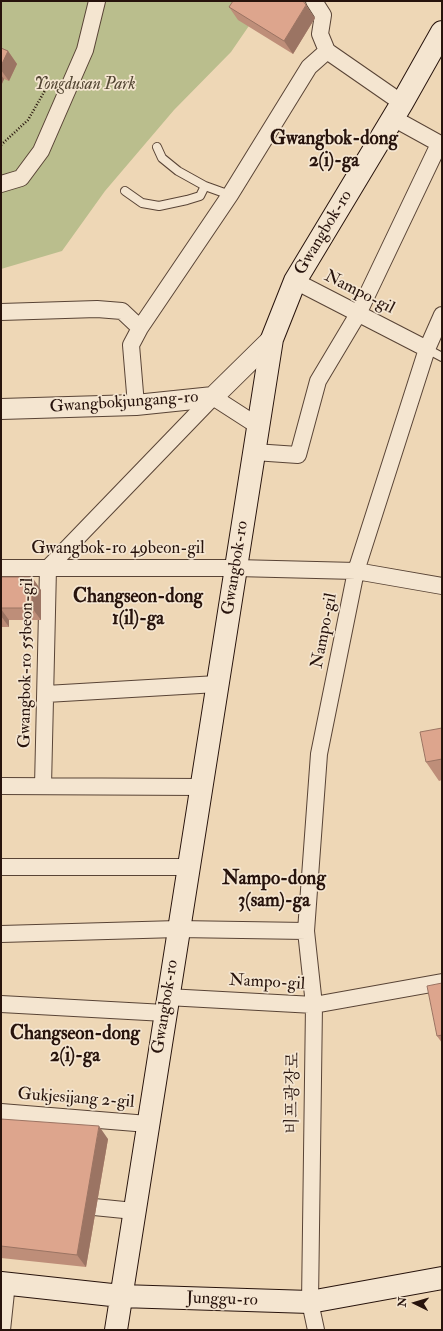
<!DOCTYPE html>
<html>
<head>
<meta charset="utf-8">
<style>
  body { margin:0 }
  #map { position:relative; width:443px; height:1331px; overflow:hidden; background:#eed7b6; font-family:"IM FELL Double Pica",serif }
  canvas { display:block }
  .frame { position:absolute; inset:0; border:2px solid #27130c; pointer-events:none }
  .north { position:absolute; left:395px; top:1283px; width:40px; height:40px; -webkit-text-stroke:3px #f4e5d0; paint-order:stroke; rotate:275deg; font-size:11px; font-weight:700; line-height:16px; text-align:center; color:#27130c }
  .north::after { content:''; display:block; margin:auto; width:14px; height:18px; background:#27130c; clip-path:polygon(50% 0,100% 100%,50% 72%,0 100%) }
</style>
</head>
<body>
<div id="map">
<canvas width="443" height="1331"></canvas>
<div class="frame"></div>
<div class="north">N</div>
</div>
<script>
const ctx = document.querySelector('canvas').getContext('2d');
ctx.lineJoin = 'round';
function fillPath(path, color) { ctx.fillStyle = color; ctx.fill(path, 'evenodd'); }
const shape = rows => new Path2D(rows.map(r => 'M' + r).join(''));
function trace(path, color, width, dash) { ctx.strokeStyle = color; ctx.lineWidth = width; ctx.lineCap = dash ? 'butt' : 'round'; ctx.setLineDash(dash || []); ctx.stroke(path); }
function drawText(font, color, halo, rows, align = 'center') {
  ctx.font = font + ' "IM FELL Double Pica","Noto Serif KR",serif'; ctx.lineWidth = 3.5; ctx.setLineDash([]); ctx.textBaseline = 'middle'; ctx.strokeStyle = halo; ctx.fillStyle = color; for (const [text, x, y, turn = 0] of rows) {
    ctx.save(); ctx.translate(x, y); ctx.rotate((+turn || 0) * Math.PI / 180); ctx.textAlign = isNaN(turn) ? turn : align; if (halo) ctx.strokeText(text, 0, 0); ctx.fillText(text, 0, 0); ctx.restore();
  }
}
fillPath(shape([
  [1,1,266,1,231,52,174,110,105,191,62,251,1,269]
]), '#babe8d');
const service = shape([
  [157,147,162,158,178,171,205,186],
  [125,191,142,203,159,206,187,200,200,196,205,186,230,195],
  [427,349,442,357]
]);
const minor = shape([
  [314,1,323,15,320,34,327,51],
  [393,118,442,145],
  [1,184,21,178,41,151,85,50,97,1],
  [295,281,427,349],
  [1,312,97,309,122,311,140,328,131,345,136,405],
  [140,328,230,195,309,67,327,51,402,103],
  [254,452,298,455,318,381,358,314,439,144],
  [1,568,236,568,356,571,442,586],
  [46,694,217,684],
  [1,786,201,787],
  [43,786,48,568,213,397,258,426],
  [1,867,188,867],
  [1,934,178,929,306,931],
  [167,997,314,1005,306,931,319,754,356,571,427,349,442,315],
  [1,1004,165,1013],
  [1,1112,148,1124],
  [74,1205,134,1211],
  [2,1330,7,1283],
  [316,1330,310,1302,314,1005,442,982]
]);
const tertiary = shape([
  [1,409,136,405,213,397,272,339]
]);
const secondary = shape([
  [1,1283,121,1296,310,1302,442,1278],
  [116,1330,272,339,295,281,402,103,442,32]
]);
trace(service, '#594436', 10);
trace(minor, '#594436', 18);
trace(tertiary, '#594436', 22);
trace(secondary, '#27130c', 24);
trace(shape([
  [1,145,28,120,51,80]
]), '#27130c', 2.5, [1, 2]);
trace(service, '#f4e5d0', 8);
trace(minor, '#f4e5d0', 16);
trace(tertiary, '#f4e5d0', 20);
trace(secondary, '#f4e5d0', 22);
fillPath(shape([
  [229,7,315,18,293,54,238,20],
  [1,48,8,51,17,64,9,81,4,79,1,86],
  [1,577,41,590,41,620,9,620,9,627,1,627],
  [442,728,442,780,439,781,426,762],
  [442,983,442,1043,437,1036],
  [1,1119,108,1139,86,1267,1,1258]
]), '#be8e79');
fillPath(shape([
  [306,5,315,18,293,54,284,41],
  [8,51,17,64,9,81,1,70,1,66],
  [1,75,4,79,1,86],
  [32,577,41,590,41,620,32,608],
  [1,609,9,620,9,627,1,616],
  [99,1126,108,1139,86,1267,77,1255]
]), '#9b7463');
const building = shape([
  [233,1,303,1,306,5,284,41,229,7,233,1],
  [1,48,8,51,1,66,1,48],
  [1,577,32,577,32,608,1,608,1,577],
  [442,728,442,759,426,762,420,732,442,728],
  [442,983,442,1035,437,1036,427,986,442,983],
  [1,1119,99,1126,77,1255,1,1246,1,1119]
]);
fillPath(building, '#dda58d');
trace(building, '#9b7463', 1);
drawText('italic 17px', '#534633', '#f4e5d0', [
  ["Yongdusan Park",85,85]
]);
drawText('17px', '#27130c', '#f4e5d0', [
  ["Gwangbok-ro",324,233,-59],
  ["Nampo-gil",359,293,27],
  ["Gwangbokjungang-ro",124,403,-4],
  ["Gwangbok-ro 49beon-gil",118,549],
  ["Gwangbok-ro",236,568,-81],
  ["Nampo-gil",325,631,-79],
  ["Gwangbok-ro 55beon-gil",27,663,-89],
  ["Nampo-gil",267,983,3],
  ["Gwangbok-ro",166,1007,-81],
  ["비프광장로",294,1093,-89],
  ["Gukjesijang 2-gil",76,1099,4],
  ["Junggu-ro",222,1300,2]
]);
drawText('bold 19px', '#27130c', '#f4e5d0', [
  ["Gwangbok-dong",334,140],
  ["2(i)-ga",334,162],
  ["Changseon-dong",138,598],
  ["1(il)-ga",138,620],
  ["Nampo-dong",274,880],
  ["3(sam)-ga",274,902],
  ["Changseon-dong",75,1035],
  ["2(i)-ga",75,1057]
]);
</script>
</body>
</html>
